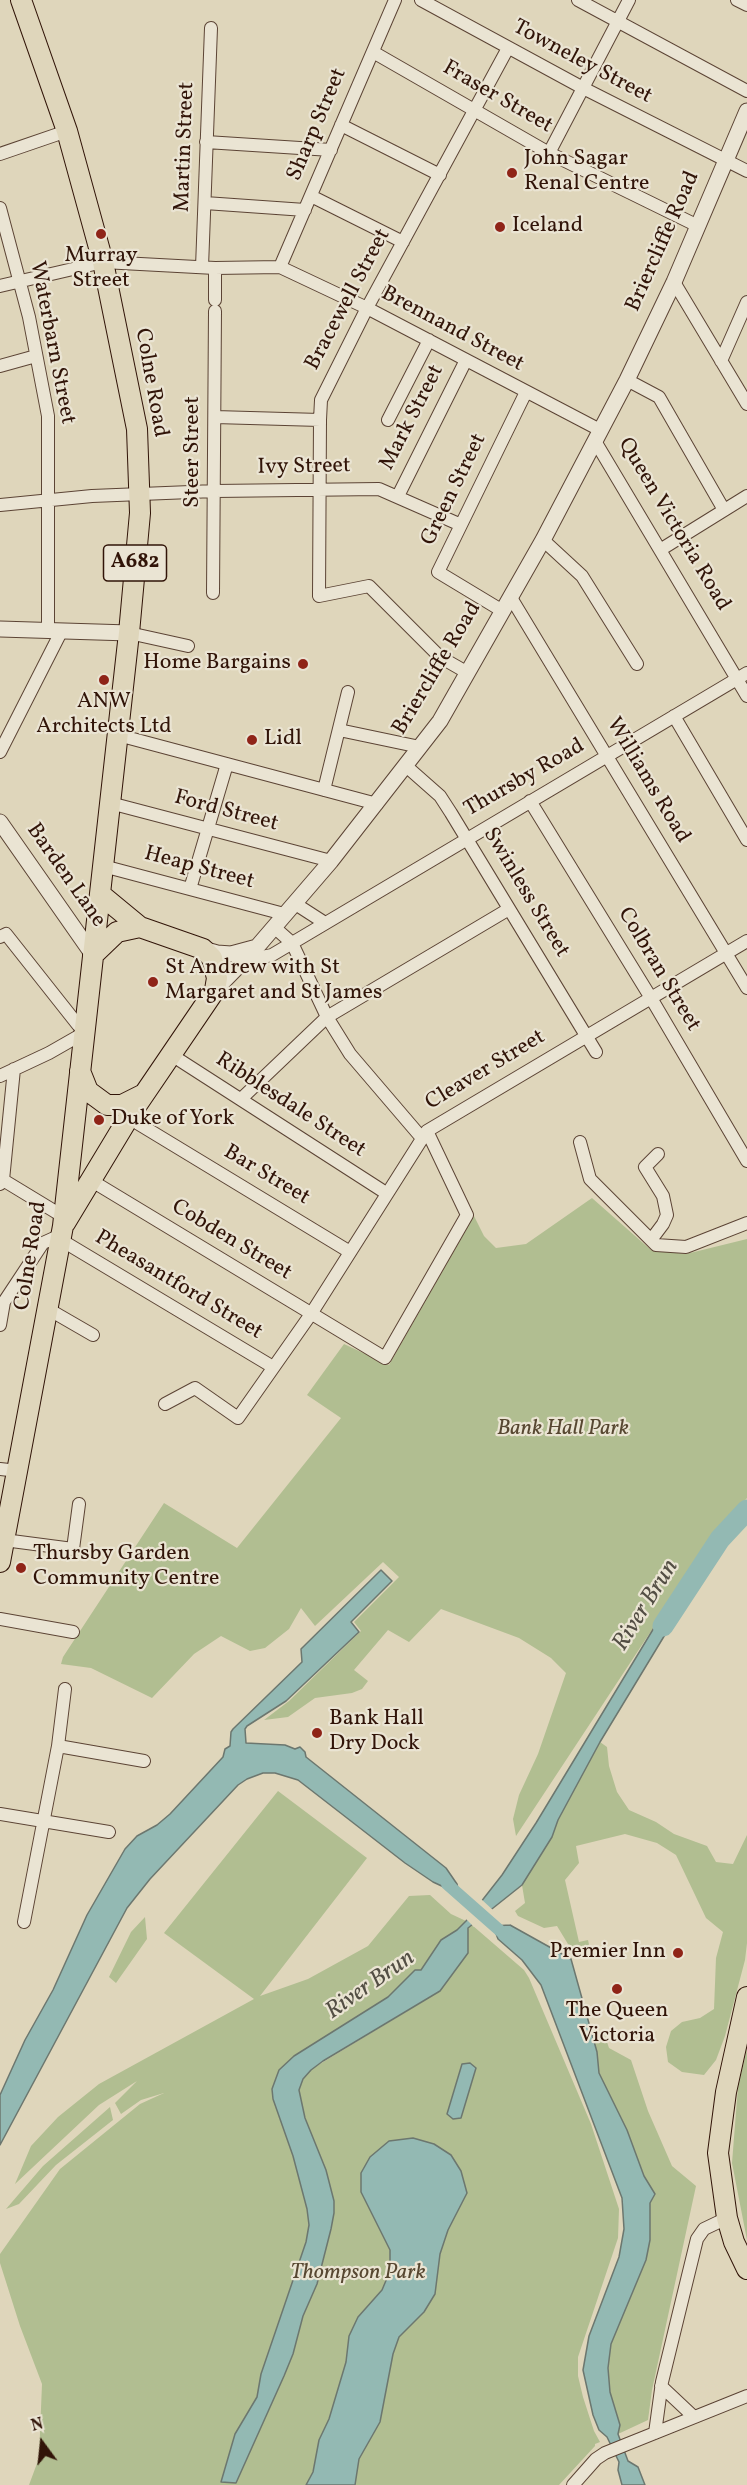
<!DOCTYPE html>
<html>
<head>
<meta charset="utf-8">
<style>
  body { margin:0 }
  #map { position:relative; width:747px; height:2485px; overflow:hidden; background:#dfd6bb; font-family:Vollkorn,serif }
  canvas { display:block }
  .north { position:absolute; left:12px; top:2413px; width:60px; height:60px; -webkit-text-stroke:4px #eae4d3; paint-order:stroke; rotate:345deg; font-size:16px; font-weight:700; line-height:24px; text-align:center; color:#311408 }
  .north::after { content:''; display:block; margin:auto; width:21px; height:27px; background:#311408; clip-path:polygon(50% 0,100% 100%,50% 72%,0 100%) }
</style>
</head>
<body>
<div id="map">
<canvas width="747" height="2485"></canvas>
<div class="north">N</div>
</div>
<script>
const ctx = document.querySelector('canvas').getContext('2d');
ctx.lineJoin = 'round';
function fillPath(path, color) { ctx.fillStyle = color; ctx.fill(path, 'evenodd'); }
const shape = rows => new Path2D(rows.map(r => 'M' + r).join(''));
function trace(path, color, width, dash) { ctx.strokeStyle = color; ctx.lineWidth = width; ctx.lineCap = dash ? 'butt' : 'round'; ctx.setLineDash(dash || []); ctx.stroke(path); }
function drawText(font, color, halo, rows, align = 'center') {
  ctx.font = font + ' Vollkorn,serif'; ctx.lineWidth = 4.5; ctx.setLineDash([]); ctx.textBaseline = 'middle'; ctx.strokeStyle = halo; ctx.fillStyle = color; for (const [text, x, y, turn = 0] of rows) {
    ctx.save(); ctx.translate(x, y); ctx.rotate((+turn || 0) * Math.PI / 180); ctx.textAlign = isNaN(turn) ? turn : align; if (halo) ctx.strokeText(text, 0, 0); ctx.fillText(text, 0, 0); ctx.restore();
  }
}
fillPath(shape([
  [592,1198,651,1250,686,1254,747,1239,747,1498,719,1528,516,1836,513,1819,519,1795,538,1754,566,1673,551,1658,519,1638,441,1609,409,1642,388,1630,354,1670,368,1681,362,1689,352,1693,315,1698,288,1717,264,1720,289,1701,361,1631,354,1622,399,1577,383,1562,315,1626,301,1608,289,1629,265,1648,250,1651,221,1636,194,1654,152,1698,91,1668,61,1664,63,1657,164,1503,237,1548,341,1418,307,1395,344,1344,389,1365,474,1216,484,1236,496,1248,526,1244],
  [600,1742,607,1747,609,1766,617,1792,629,1810,656,1822,674,1834,707,1846,716,1862,733,1864,747,1835,747,1820,747,1943,745,1960,725,2036,716,2060,704,2075,682,2072,668,2062,666,2047,671,2031,682,2022,700,2018,714,2009,716,1958,723,1932,706,1918,676,1855,657,1843,625,1834,576,1846,579,1863,565,1880,579,1942,588,1940,590,1949,575,1948,568,1944,557,1926,544,1928,518,1916,515,1911,525,1903,522,1885,552,1837,558,1820],
  [278,1791,367,1858,260,1996,308,1979,368,1946,409,1896,430,1895,451,1914,466,1921,421,1970,415,1971,388,1997,294,2056,315,2067,440,1991,468,1953,468,1928,472,1925,524,1970,529,1978,591,2124,619,2209,618,2238,578,2357,578,2376,583,2397,594,2431,600,2442,595,2444,595,2446,559,2485,29,2485,39,2458,42,2384,20,2326,0,2263,0,2254,60,2169,140,2104,164,2093,141,2100,121,2114,115,2103,137,2081,99,2105,15,2184,31,2146,58,2117,99,2084,254,1999,164,1933],
  [145,1917,147,1939,116,1983,109,1977,131,1932],
  [592,2032,604,2033,609,2048,631,2060,648,2111,672,2166,696,2186,652,2390,648,2420,618,2434,620,2425,610,2392,608,2368,611,2344,627,2303,650,2215,650,2203,655,2194,644,2176,627,2130,599,2073,597,2052],
  [747,2049,747,2240,732,2163,738,2087],
  [110,2107,113,2120,56,2165,19,2204,6,2209,43,2166]
]), '#b1be91');
const water = shape([
  [381,1570,392,1581,351,1622,359,1632,286,1701,247,1726,245,1729,246,1743,285,1745,295,1749,300,1747,305,1752,306,1757,446,1868,457,1884,459,1894,433,1882,405,1863,298,1780,275,1773,263,1773,247,1779,238,1785,150,1879,127,1908,0,2145,0,2095,25,2040,53,1990,87,1915,125,1849,137,1836,157,1825,170,1814,223,1757,225,1749,230,1746,231,1732,233,1729,302,1662,301,1649,381,1570],
  [672,1598,683,1605,600,1742,558,1820,552,1837,522,1885,468,1928,468,1953,440,1991,323,2061,311,2070,303,2079,299,2090,305,2118,326,2170,334,2201,334,2213,331,2229,317,2284,303,2316,293,2354,284,2376,236,2483,221,2482,235,2434,257,2397,261,2374,306,2242,309,2225,307,2209,293,2156,273,2099,272,2089,279,2070,294,2056,388,1997,415,1970,421,1970,441,1940,457,1930,466,1921,502,1875,536,1823,672,1598],
  [510,1925,571,1959,597,2052,599,2073,627,2130,644,2176,655,2194,650,2203,650,2240,646,2260,611,2344,608,2368,610,2392,620,2425,618,2434,628,2461,638,2467,645,2485,622,2485,618,2470,619,2462,607,2437,599,2430,593,2415,583,2370,589,2336,619,2257,624,2229,622,2198,541,1985,522,1960,498,1939,493,1926,510,1925],
  [470,2063,476,2068,461,2118,453,2119,447,2114,462,2064,470,2063],
  [413,2138,434,2144,451,2155,461,2171,467,2193,448,2230,440,2254,435,2294,424,2312,399,2337,393,2354,380,2422,359,2459,355,2485,306,2485,313,2472,319,2440,329,2419,346,2362,349,2336,358,2317,382,2290,390,2271,390,2250,361,2192,361,2173,370,2157,389,2141,413,2138]
]);
fillPath(water, '#93b9b3');
trace(water, '#6c776f', 1.5);
fillPath(shape([
  [480,1898,494,1911,474,1927,465,1918]
]), '#dfd6bb');
trace(shape([
  [447,1884,506,1936]
]), '#93b9b3', 12);
trace(shape([
  [663,1626,720,1539,747,1510]
]), '#93b9b3', 21);
const minor = shape([
  [421,0,583,88,747,171],
  [578,0,747,91],
  [737,0,747,5],
  [373,52,549,153,698,226],
  [341,125,440,175],
  [206,142,331,150],
  [549,153,629,0],
  [0,154,67,131],
  [311,196,403,242],
  [205,203,305,210],
  [0,208,29,317,48,416,48,631],
  [202,267,211,28],
  [280,267,395,0],
  [215,268,215,300],
  [674,282,747,404],
  [0,286,103,262,215,268,280,267,367,308,600,430],
  [721,361,747,302],
  [0,366,36,356],
  [627,380,659,397,724,510],
  [215,417,320,420],
  [388,420,429,340],
  [595,441,747,696],
  [398,496,466,360],
  [0,505,92,496,215,491,379,489,461,525],
  [543,540,582,576,637,664],
  [660,550,747,496],
  [213,593,215,311],
  [510,596,747,988],
  [501,610,438,572,526,392],
  [129,633,188,646],
  [468,673,440,657,369,586,319,596,320,420,321,400,367,308,508,48],
  [674,716,747,840],
  [339,730,420,747],
  [118,735,377,804],
  [0,752,61,632],
  [406,766,440,796,451,813,596,1052],
  [324,790,348,692],
  [530,801,651,998,747,1161],
  [110,803,331,861],
  [103,866,284,914],
  [190,889,227,764],
  [294,903,325,923],
  [274,927,292,943,327,1017,350,1054,421,1137],
  [0,937,6,934,78,1025,85,1027],
  [250,954,257,958,272,955,747,673],
  [170,1054,386,1193],
  [0,1076,49,1053,84,1033],
  [241,1099,327,1017,509,909],
  [129,1118,350,1252],
  [580,1142,590,1179,656,1245,686,1247,747,1223],
  [3,1180,64,1217],
  [92,1181,385,1358,467,1215,427,1131],
  [0,1184,3,1180,14,1069],
  [651,1240,663,1224,667,1215,663,1196,645,1167,658,1154],
  [0,1308,43,1243,54,1238,61,1240,273,1367],
  [48,1309,93,1335],
  [0,1325,4,1302],
  [165,1404,195,1388,238,1418,311,1314,427,1131,747,941],
  [0,1469,18,1471],
  [4,1540,73,1549,79,1504],
  [0,1619,73,1632],
  [58,1746,144,1761],
  [0,1814,109,1832],
  [24,1922,58,1746,65,1689],
  [661,2386,694,2417],
  [655,2433,662,2382,697,2239,704,2229,727,2218],
  [573,2485,596,2459,605,2453,747,2396]
]);
const tertiary = shape([
  [0,629,129,633],
  [0,822,93,955],
  [203,949,217,953,231,954,257,947],
  [215,990,257,947,331,861,440,721,543,540,627,380,674,282,747,111]
]);
const primary = shape([
  [93,955,117,932,140,927],
  [80,1071,88,1091,107,1105,122,1105,144,1094],
  [65,1223,132,1112,215,990,217,978,212,958,203,949,140,927,100,894],
  [0,1562,63,1226,129,633,140,513,137,429,103,262,67,131,21,0]
]);
const trunk = shape([
  [747,1997,726,2092,718,2153,727,2218,734,2242,747,2269]
]);
trace(minor, '#5c4435', 14);
trace(tertiary, '#5c4435', 17);
trace(primary, '#311408', 22);
trace(trunk, '#311408', 22);
trace(minor, '#eae4d3', 12);
trace(tertiary, '#eae4d3', 15);
trace(primary, '#dfd6bb', 20);
trace(trunk, '#dfd6bb', 20);
for (const [x, y, r, color] of [
  [512,173,6,"#8f2418"],
  [500,227,6,"#8f2418"],
  [101,234,6,"#8f2418"],
  [303,664,6,"#8f2418"],
  [104,680,6,"#8f2418"],
  [252,740,6,"#8f2418"],
  [153,982,6,"#8f2418"],
  [99,1120,6,"#8f2418"],
  [21,1568,6,"#8f2418"],
  [317,1733,6,"#8f2418"],
  [678,1953,6,"#8f2418"],
  [617,1989,6,"#8f2418"]
]) { const dot = new Path2D(); dot.arc(x, y, r, 0, 2 * Math.PI); ctx.fillStyle = color; ctx.fill(dot); trace(dot, '#eae4d3', 2); }
for (const [x, y, w] of [
  [135,563,63]
]) { const box = new Path2D(); box.roundRect(x - w / 2, y - 18, w, 36, 4.5); ctx.fillStyle = '#eae4d3'; ctx.fill(box); trace(box, '#311408', 1.5); }
drawText('bold 21px', '#311408', null, [
  ["A682",135,563]
]);
drawText('22px', '#311408', '#eae4d3', [
  ["Towneley Street",582,63,28],
  ["Fraser Street",497,98,30],
  ["Sharp Street",318,125,-67],
  ["Martin Street",186,147,-88],
  ["Briercliffe Road",664,242,-66],
  ["Bracewell Street",349,300,-62],
  ["Brennand Street",452,330,28],
  ["Waterbarn Street",51,343,79],
  ["Colne Road",150,383,80],
  ["Mark Street",413,418,-63],
  ["Steer Street",194,452,-90],
  ["Ivy Street",304,468,-1],
  ["Green Street",455,490,-64],
  ["Queen Victoria Road",673,525,59],
  ["Briercliffe Road",438,669,-59],
  ["Thursby Road",525,779,-30],
  ["Williams Road",647,781,59],
  ["Ford Street",226,812,15],
  ["Heap Street",199,869,15],
  ["Barden Lane",65,876,55],
  ["Swinless Street",525,893,59],
  ["Colbran Street",658,970,59],
  ["Cleaver Street",486,1071,-31],
  ["Ribblesdale Street",290,1106,33],
  ["Bar Street",266,1176,31],
  ["Cobden Street",231,1241,31],
  ["Colne Road",32,1256,-81],
  ["Pheasantford Street",178,1286,31]
]);
drawText('22px', '#311408', '#eae4d3', [
  ["John Sagar",524,160],
  ["Renal Centre",524,185],
  ["Iceland",512,227],
  ["Murray",101,257,"center"],
  ["Street",101,282,"center"],
  ["Home Bargains",291,664,"right"],
  ["ANW",104,703,"center"],
  ["Architects Ltd",104,728,"center"],
  ["Lidl",264,740],
  ["St Andrew with St",165,969],
  ["Margaret and St James",165,994],
  ["Duke of York",111,1120],
  ["Thursby Garden",33,1555],
  ["Community Centre",33,1580],
  ["Bank Hall",329,1720],
  ["Dry Dock",329,1745],
  ["Premier Inn",666,1953,"right"],
  ["The Queen",617,2012,"center"],
  ["Victoria",617,2037,"center"]
], 'left');
drawText('italic 22px', '#574731', '#eae4d3', [
  ["Bank Hall Park",563,1430],
  ["Thompson Park",358,2274]
]);
drawText('italic 24px', '#534e44', '#eae4d3', [
  ["River Brun",647,1606,-58],
  ["River Brun",371,1986,-35]
]);
</script>
</body>
</html>
